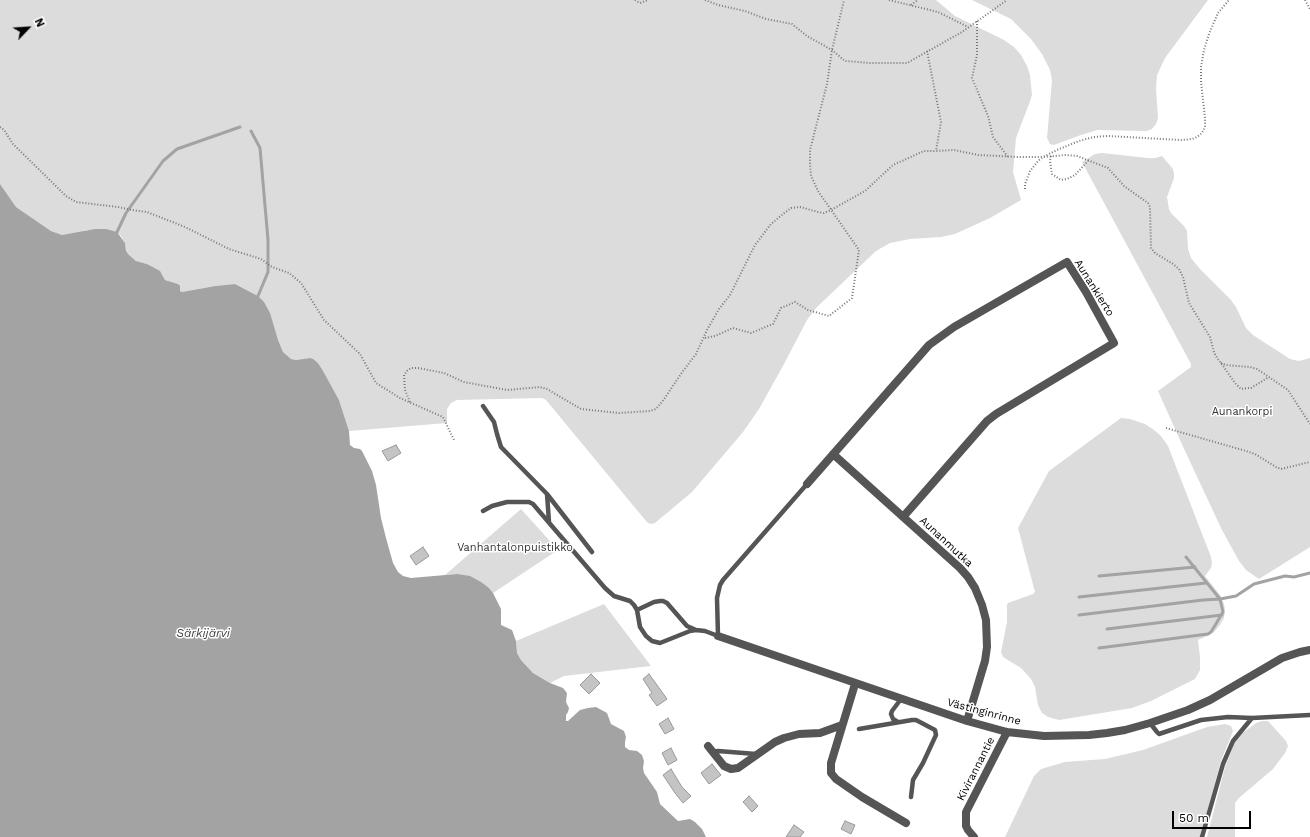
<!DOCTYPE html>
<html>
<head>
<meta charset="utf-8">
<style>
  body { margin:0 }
  #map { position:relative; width:1310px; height:837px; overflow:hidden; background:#fff; font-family:"Work Sans",sans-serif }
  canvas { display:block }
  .north { position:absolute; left:8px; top:8px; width:40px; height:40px; -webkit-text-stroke:3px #fff; paint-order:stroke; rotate:65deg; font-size:11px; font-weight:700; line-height:16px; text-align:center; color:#000 }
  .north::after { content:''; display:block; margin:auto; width:14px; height:18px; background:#000; clip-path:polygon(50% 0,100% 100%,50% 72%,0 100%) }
  .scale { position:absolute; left:1172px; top:811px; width:79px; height:18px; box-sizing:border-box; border:2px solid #000; border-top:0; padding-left:5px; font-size:12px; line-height:14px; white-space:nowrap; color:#000; -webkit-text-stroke:3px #fff; paint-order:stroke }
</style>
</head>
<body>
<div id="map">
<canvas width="1310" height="837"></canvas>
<div class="north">N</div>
<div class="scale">50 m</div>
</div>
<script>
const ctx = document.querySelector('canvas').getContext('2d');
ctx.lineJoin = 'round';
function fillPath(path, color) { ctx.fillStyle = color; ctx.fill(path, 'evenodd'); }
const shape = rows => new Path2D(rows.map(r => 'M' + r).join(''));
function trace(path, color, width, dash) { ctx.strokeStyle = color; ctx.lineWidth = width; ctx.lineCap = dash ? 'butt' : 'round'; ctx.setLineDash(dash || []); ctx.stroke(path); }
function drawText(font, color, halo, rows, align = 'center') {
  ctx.font = font + ' "Work Sans",sans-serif'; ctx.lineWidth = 3; ctx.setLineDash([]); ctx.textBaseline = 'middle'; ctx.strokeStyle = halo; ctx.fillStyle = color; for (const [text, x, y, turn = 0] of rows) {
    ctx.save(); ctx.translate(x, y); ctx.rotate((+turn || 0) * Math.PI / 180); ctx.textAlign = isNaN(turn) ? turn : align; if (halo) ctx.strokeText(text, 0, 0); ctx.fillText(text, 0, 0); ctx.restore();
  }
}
fillPath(shape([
  [0,0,936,0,955,16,1004,40,1014,47,1021,55,1027,66,1030,75,1032,95,1029,104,1016,138,1013,172,1021,200,990,218,955,234,941,237,910,239,890,243,876,251,816,308,807,320,784,364,759,409,743,432,692,492,655,523,650,524,646,521,546,400,542,398,457,400,451,403,447,409,447,423,349,431,339,400,318,363,310,358,296,360,291,359,283,352,258,296,235,284,215,286,182,292,180,291,178,284,165,280,161,273,147,264,136,261,129,255,126,251,125,243,121,236,117,232,87,230,76,234,62,235,51,231,16,207,0,184],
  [972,0,1208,0,1165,58,1157,75,1156,89,1158,118,1156,124,1152,129,1147,131,1097,130,1078,136,1054,145,1050,144,1047,138,1052,80,1050,70,1042,54,1031,39,1011,19],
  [1102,153,1148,158,1155,158,1162,156,1173,169,1174,174,1174,178,1167,197,1169,209,1171,213,1184,226,1187,231,1188,249,1191,258,1200,269,1231,300,1236,307,1246,328,1253,335,1290,359,1299,361,1310,358,1310,547,1259,579,1246,570,1239,561,1222,530,1185,451,1158,391,1191,367,1191,364,1082,162,1095,154],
  [1121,418,1130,419,1145,424,1154,430,1161,436,1168,446,1211,557,1212,563,1211,568,1205,576,1220,595,1224,604,1225,610,1224,618,1220,625,1214,632,1207,636,1198,640,1200,657,1200,670,1195,679,1151,701,1132,708,1059,720,1048,717,1042,713,1038,705,1035,687,1031,679,1021,668,1003,657,1001,652,1007,622,1007,605,1008,603,1033,594,1035,592,1018,528,1049,471],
  [521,509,558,550,493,593,489,588,457,574,445,575],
  [604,604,651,666,564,676,550,683,533,673,521,660,517,653,516,641],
  [1262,721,1268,721,1286,741,1288,746,1285,753,1273,769,1239,798,1235,803,1235,837,1207,837,1225,767,1235,742,1240,735,1256,723],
  [1225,724,1231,726,1233,731,1221,761,1200,837,1005,837,1034,776,1041,769,1065,762,1105,759,1143,750,1207,727]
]), '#dcdcdc');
fillPath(shape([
  [0,184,16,207,51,231,62,235,95,229,106,229,117,232,125,243,126,251,129,255,136,261,147,264,160,271,165,280,178,284,180,286,180,291,182,292,215,286,235,284,258,296,264,302,270,313,278,340,283,352,291,359,296,360,310,358,313,359,318,363,323,371,339,400,349,431,350,445,354,448,360,449,362,451,372,471,376,485,381,518,386,538,393,563,398,572,403,576,411,578,457,574,470,576,481,582,489,588,493,593,501,609,501,625,512,630,516,641,517,653,521,660,533,673,550,683,563,688,567,693,566,702,569,708,568,712,566,715,566,721,568,721,580,710,588,708,596,707,607,713,611,724,624,731,626,737,625,742,625,747,629,750,637,751,642,755,644,761,643,768,644,773,657,792,660,804,678,821,690,819,695,822,702,829,706,837,0,837]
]), '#a3a3a3');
trace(shape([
  [251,131,260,148,268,240,268,272,258,296],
  [117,232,126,213,163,161,177,149,240,127],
  [1099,576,1195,567],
  [1079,597,1206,583],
  [1079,615,1203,600,1220,599,1236,596,1254,584,1285,576,1294,577,1310,573],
  [1107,629,1222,615],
  [1099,648,1208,634,1211,632,1223,612,1220,599,1186,557]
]), '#a3a3a3', 3);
const building = shape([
  [396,445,401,453,388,461,382,451,396,445],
  [423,547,429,556,416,565,410,556,423,547],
  [591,674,600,683,589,694,580,685,591,674],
  [649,674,667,699,657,706,649,695,652,693,643,679,649,674],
  [668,718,674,729,665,734,659,724,668,718],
  [671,748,677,760,668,765,662,753,671,748],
  [712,764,721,775,709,784,701,773,712,764],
  [671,769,682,787,691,796,683,803,675,793,663,775,671,769],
  [749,796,758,806,752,812,743,802,749,796],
  [845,821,855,825,851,834,841,829,845,821],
  [794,825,804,832,800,837,786,837,794,825]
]);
fillPath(building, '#c4c4c4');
trace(building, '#999', 1);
trace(shape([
  [635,0,640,3,648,0],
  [705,0,718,5,745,11,766,19,792,24,807,36,832,50,845,61,870,63,907,63,962,32,1007,0],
  [889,0,938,12,968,27],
  [1305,0,1310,9],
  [911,5,918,0],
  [977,21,977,55,972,78,988,116,993,137,1008,157],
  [927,51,941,122,936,151],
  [0,127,4,130,13,144,66,196,76,202,118,207,132,210,147,212,185,227,229,249,261,259,272,267,289,273,301,283,324,320,360,354,376,383,400,398,443,417,454,440],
  [1051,156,1050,161,1052,174,1061,180,1067,179,1075,175,1089,160],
  [1025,189,1025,184,1030,171,1038,161,1043,157,1057,150,1079,141,1094,137,1108,136,1181,140,1192,139,1197,137,1202,133,1205,127,1205,118,1201,82,1201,67,1204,50,1209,34,1218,13,1229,0],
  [705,338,715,336,733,328,751,333,773,324,781,308,795,302,808,310,829,316,852,298,859,250,818,191,811,176,810,164,810,150,827,84,832,50,844,0],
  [1221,363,1226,365,1250,367,1257,369,1288,390,1310,424],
  [410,402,405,390,404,375,407,371,411,368,418,368,444,373,464,382,507,390,540,387,547,389,581,409,619,413,650,411,656,409,662,402,683,371,696,354,707,330,719,309,730,295,755,245,771,224,783,214,791,208,800,207,818,212,824,213,831,210,865,191,893,165,924,151,936,151,954,150,978,155,1019,157,1043,157,1066,155,1077,156,1108,168,1124,186,1148,203,1150,207,1151,248,1155,253,1173,264,1179,269,1183,277,1189,303,1210,337,1214,352,1217,358,1221,363,1235,383,1241,389,1248,388,1251,388,1269,377],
  [1166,428,1246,451,1255,454,1276,467,1281,469,1310,462]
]), '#777', 2, [1, 2]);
trace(shape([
  [483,406,494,422,497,434,501,447,547,494,592,552],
  [547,494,549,522],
  [483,511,492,506,507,502,529,502,533,504,605,588,614,596,630,601,634,605,637,610,640,627,646,636,652,641,660,643,690,631,696,630,705,631,718,636,717,598,720,585,723,580,807,484],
  [637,610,654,602,660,601,663,601,667,603,687,626,696,630],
  [898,722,893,719,891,714,892,711,901,699],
  [1150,723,1157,732,1159,734,1201,720,1228,717,1252,718,1310,715],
  [859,729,912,720,916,720,935,730,936,735,923,763,913,780,911,797],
  [712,752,718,751,756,754],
  [1202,837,1223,764,1233,741,1252,718]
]), '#555', 4.5);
trace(shape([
  [833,454,960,568,968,577,975,588,982,605,986,620,987,647,985,661,967,721],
  [807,484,929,345,954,327,1067,262,1086,292,1114,343,996,414,987,421,903,517],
  [718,636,967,721,1007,732,1044,736,1089,735,1107,733,1125,730,1150,723,1188,710,1210,700,1282,658,1300,652,1310,650],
  [855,684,831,763,831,773,836,779,862,797,906,823],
  [708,746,724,766,731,769,738,768,775,742,784,738,799,734,820,733,842,725],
  [974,837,968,830,966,826,966,812,1007,732]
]), '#555', 8);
drawText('11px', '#000', '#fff', [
  ["Aunankierto",1094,288,58],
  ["Aunanmutka",946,542,43],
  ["Västinginrinne",984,712,15],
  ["Kivirannantie",976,769,-63]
]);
drawText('11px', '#333', '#fff', [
  ["Aunankorpi",1242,412],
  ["Vanhantalonpuistikko",515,548]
]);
drawText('italic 12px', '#444', '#fff', [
  ["Särkijärvi",203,633]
]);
</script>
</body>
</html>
